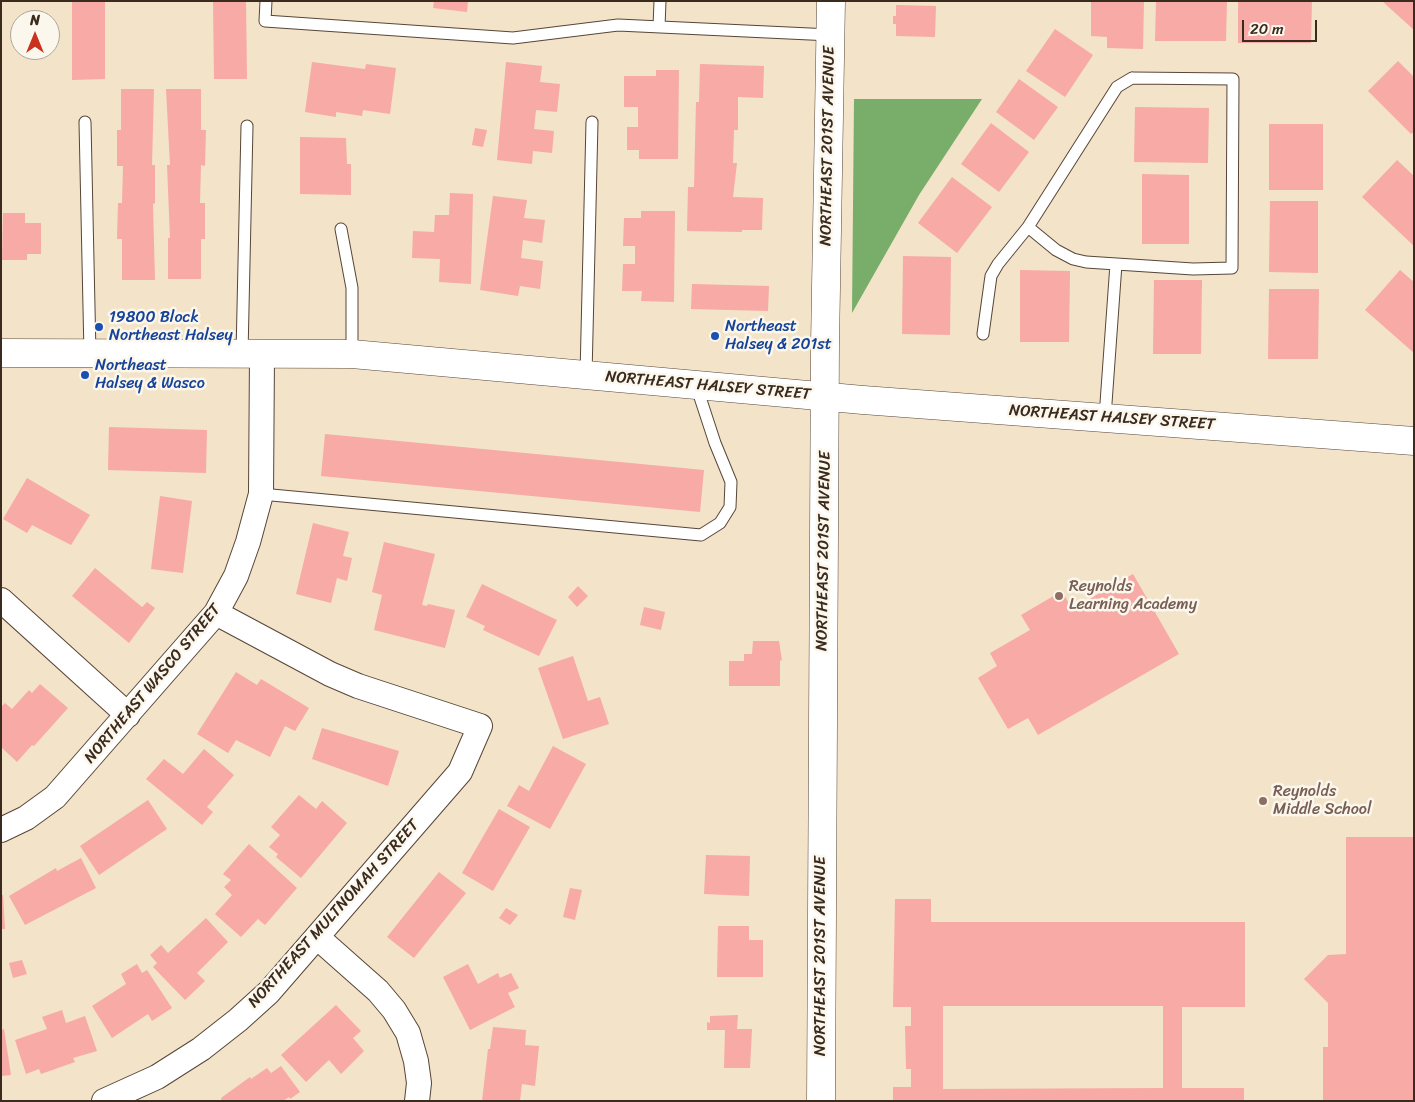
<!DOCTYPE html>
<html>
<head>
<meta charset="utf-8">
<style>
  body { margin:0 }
  #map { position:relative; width:1415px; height:1102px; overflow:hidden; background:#f3e3c8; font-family:Sriracha,sans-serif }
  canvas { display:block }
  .frame { position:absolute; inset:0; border:2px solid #3b2a1e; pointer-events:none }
  .north { position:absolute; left:10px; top:10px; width:50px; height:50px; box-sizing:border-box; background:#fbf7ec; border:1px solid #aea59a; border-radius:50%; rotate:0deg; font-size:14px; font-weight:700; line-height:20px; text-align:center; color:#3b2a1e }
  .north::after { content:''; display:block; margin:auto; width:18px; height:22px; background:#c8321e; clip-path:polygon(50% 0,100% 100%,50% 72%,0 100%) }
  .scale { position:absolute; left:1242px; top:20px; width:75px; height:22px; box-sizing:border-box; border:2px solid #3b2a1e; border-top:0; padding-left:6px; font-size:15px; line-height:18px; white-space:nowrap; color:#3b2a1e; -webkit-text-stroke:4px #fbf7ec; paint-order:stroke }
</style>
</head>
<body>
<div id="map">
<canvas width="1415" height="1102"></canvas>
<div class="frame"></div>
<div class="north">N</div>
<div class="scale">20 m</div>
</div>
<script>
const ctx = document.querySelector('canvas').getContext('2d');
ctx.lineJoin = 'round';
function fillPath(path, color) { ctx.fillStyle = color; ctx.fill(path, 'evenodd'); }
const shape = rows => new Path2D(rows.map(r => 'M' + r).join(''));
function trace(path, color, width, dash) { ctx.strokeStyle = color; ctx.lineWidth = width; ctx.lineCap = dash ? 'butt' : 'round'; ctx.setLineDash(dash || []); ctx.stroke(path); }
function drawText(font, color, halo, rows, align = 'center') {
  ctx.font = font + ' Sriracha,sans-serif'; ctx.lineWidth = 5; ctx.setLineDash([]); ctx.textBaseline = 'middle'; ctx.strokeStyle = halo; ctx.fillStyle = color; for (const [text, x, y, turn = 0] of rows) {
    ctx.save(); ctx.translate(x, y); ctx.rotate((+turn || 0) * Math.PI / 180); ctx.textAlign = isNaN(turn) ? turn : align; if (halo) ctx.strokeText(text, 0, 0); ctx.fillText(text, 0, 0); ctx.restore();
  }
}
fillPath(shape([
  [854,99,982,99,919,195,852,313]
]), '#78ad6a');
fillPath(shape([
  [72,1,105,1,105,79,72,80],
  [213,1,246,1,247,79,214,79],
  [434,1,468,1,467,12,433,8],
  [1091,1,1144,1,1143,49,1107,48,1107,37,1091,36],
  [1156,1,1227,1,1226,41,1155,41],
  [1238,1,1312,1,1311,43,1238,43],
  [1382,1,1414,1,1414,30],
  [896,5,936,6,935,37,896,36,896,24,893,24,893,16,896,16],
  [1055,29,1093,55,1065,97,1026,71],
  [1398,61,1414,77,1414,132,1411,134,1368,91],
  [312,62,365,69,366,64,396,68,390,114,363,110,362,116,336,112,336,117,305,112],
  [506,62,542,66,540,82,560,84,557,112,536,110,534,129,554,131,552,153,533,151,532,164,497,160],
  [700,64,764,66,763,98,738,97,738,130,734,130,733,163,737,163,733,197,763,198,762,230,742,230,742,232,687,231,688,187,694,187,696,102,699,102],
  [656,70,679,70,678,159,639,159,639,150,627,150,627,127,638,127,638,107,624,107,624,76,656,76],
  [1019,79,1058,107,1034,140,996,112],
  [121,89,154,89,152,165,155,165,155,203,153,204,155,280,122,280,122,239,117,239,118,203,122,203,123,166,117,166,117,130,121,130],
  [166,89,201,89,201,130,206,130,205,166,201,165,200,203,205,203,205,239,201,239,201,279,168,279,168,238,170,238,167,165,170,165],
  [1135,107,1209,108,1208,163,1134,162],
  [991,123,1029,152,999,192,961,164],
  [1269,124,1323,124,1323,190,1269,190],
  [475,128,487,130,483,147,472,145],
  [300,137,346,138,347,164,351,164,351,195,300,194],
  [1397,160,1414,176,1414,246,1362,197],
  [1142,174,1189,175,1189,244,1142,244],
  [952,177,992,207,957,253,918,223],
  [450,193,473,194,471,284,439,282,440,259,412,258,413,231,434,232,435,215,449,215],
  [493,196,527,200,524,218,545,220,542,243,523,240,521,258,543,261,540,289,520,286,518,296,480,290],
  [1270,201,1318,201,1318,273,1269,272],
  [641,211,675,211,674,302,641,301,642,291,622,291,623,264,635,264,635,246,623,246,624,218,641,218],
  [3,213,25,213,25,223,41,223,41,254,27,254,27,260,2,260],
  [903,256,951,257,950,335,902,334],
  [1020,270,1070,271,1069,342,1020,342],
  [1400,270,1414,282,1414,353,1365,310],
  [1154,280,1202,280,1201,354,1153,354],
  [692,284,769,286,768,311,691,309],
  [1269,289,1319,289,1318,359,1268,359],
  [109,427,207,430,206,473,108,470],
  [325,434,704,470,700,512,321,476],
  [27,478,90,515,71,545,32,525,27,533,3,519],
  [160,496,192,501,183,573,151,569],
  [313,523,349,532,343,556,352,558,347,581,337,578,331,603,296,594],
  [384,542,435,554,422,605,427,606,428,604,455,610,445,648,374,630,382,595,372,592],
  [95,568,142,607,147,602,155,608,129,643,72,596],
  [1133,574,1179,654,1038,735,1028,718,1008,729,978,678,997,666,990,653,1030,630,1021,615,1062,591,1072,609],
  [482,584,557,620,539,656,483,630,485,626,466,617],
  [578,586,588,596,577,607,568,597],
  [644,607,665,612,661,630,640,625],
  [753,641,779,641,782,661,780,660,780,686,729,686,729,661,744,661,744,654,752,654],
  [573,656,588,701,600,697,609,724,563,739,538,668],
  [236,672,257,685,261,679,309,708,295,731,285,726,270,757,236,740,228,753,197,734],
  [40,684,68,708,34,746,32,745,17,762,1,747,1,707,5,703,12,709,29,690,32,693],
  [322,728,399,751,388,786,312,759],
  [553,746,586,764,550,829,507,806,519,785,529,791],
  [204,749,234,775,207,807,213,812,202,825,146,779,164,759,183,774],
  [299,795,316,809,322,801,347,823,301,878,276,857,278,854,269,847,280,835,271,827],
  [148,800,167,829,99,875,80,846],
  [499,809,530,827,493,891,462,873],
  [1346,837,1414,837,1414,1101,1323,1101,1323,1047,1328,1047,1328,1003,1304,979,1328,955,1346,954],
  [249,844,297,888,265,925,258,919,241,937,215,914,232,895,224,887,231,880,223,874],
  [706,855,750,856,749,896,704,894],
  [81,858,96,888,25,925,9,896,56,868,57,871],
  [439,872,466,893,414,958,387,937],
  [570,888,582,890,575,920,563,917],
  [1,895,3,895,5,929,1,929],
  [895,899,931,899,931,922,1245,922,1245,1007,1182,1007,1182,1088,1244,1088,1244,1101,893,1101,893,1087,911,1087,911,1069,906,1069,905,1026,911,1026,911,1007,893,1007],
  [943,1006,1163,1006,1163,1088,943,1089],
  [506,908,518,915,510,925,499,918],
  [206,918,228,942,197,973,205,981,185,1000,153,967,157,963,150,955,161,945,168,953],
  [718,926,749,926,749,940,763,940,763,977,717,977],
  [22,960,27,974,13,978,9,963],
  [137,964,142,973,147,970,172,1008,152,1021,148,1014,112,1038,92,1006,126,984,121,974],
  [468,964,478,984,498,973,500,978,511,973,519,988,508,993,515,1007,470,1030,443,977],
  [336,1005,361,1031,353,1038,364,1051,341,1074,329,1060,306,1082,281,1055],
  [62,1010,66,1023,85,1016,97,1051,73,1058,75,1062,41,1074,39,1069,26,1074,15,1040,47,1029,42,1017],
  [738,1015,737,1029,752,1029,750,1068,724,1068,725,1030,707,1030,707,1022,710,1023,710,1016],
  [493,1027,526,1030,525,1045,539,1046,535,1086,522,1084,520,1101,482,1101,488,1049,490,1049],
  [4,1029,11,1075,1,1076,1,1030],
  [281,1066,300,1092,290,1099,289,1097,283,1101,222,1101,221,1098,250,1077,251,1079,267,1068,271,1073]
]), '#f7aaa6');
const lane = shape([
  [266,1,265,21,513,38,618,25,831,35],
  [659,27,660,1],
  [1132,78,1233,79,1232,268,1193,269,1086,262,1073,259,1056,250,1028,227,1117,87,1132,78],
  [85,122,90,354],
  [341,229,352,288,352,354],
  [983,334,991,276,998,264,1028,227],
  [242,354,247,126],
  [586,375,592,122],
  [1105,417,1116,264],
  [261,494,701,535,720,523,730,507,731,482,715,443,696,385]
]);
const street = shape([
  [1,600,128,715],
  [1,830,26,818,55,797,216,613,236,576,248,542,261,494,262,354],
  [317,937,378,991,394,1010,408,1033,416,1061,419,1083,417,1101],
  [104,1101,157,1077,201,1049,238,1020,269,992,460,772,480,726,358,686,330,674,216,613]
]);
const secondary = shape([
  [1,353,352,354,863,400,1414,441],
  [821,1101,825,345,831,1]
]);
trace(lane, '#574638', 13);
trace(street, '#574638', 26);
trace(secondary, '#574638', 29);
trace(lane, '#fff', 11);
trace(street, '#fff', 24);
trace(secondary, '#fff', 28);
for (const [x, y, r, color] of [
  [99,327,5,"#1a4fb4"],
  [715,336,5,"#1a4fb4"],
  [85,375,5,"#1a4fb4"],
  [1059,596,5,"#8d6e63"],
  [1263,801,5,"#8d6e63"]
]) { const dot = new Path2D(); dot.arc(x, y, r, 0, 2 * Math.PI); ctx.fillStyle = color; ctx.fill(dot); trace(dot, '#fbf7ec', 2); }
drawText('16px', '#3b2a1e', '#fbf7ec', [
  ["NORTHEAST 201ST AVENUE",828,146,-89],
  ["NORTHEAST HALSEY STREET",708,386,5],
  ["NORTHEAST HALSEY STREET",1112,418,4],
  ["NORTHEAST 201ST AVENUE",824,551,-89],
  ["NORTHEAST WASCO STREET",153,684,-50],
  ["NORTHEAST MULTNOMAH STREET",334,914,-48],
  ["NORTHEAST 201ST AVENUE",821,956,-90]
]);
drawText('16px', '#164399', '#fbf7ec', [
  ["19800 Block",109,318],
  ["Northeast Halsey",109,336],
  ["Northeast",725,327],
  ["Halsey & 201st",725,345],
  ["Northeast",95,366],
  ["Halsey & Wasco",95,384]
], 'left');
drawText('16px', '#785e54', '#fbf7ec', [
  ["Reynolds",1069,587],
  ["Learning Academy",1069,605],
  ["Reynolds",1273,792],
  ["Middle School",1273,810]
], 'left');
</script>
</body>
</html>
